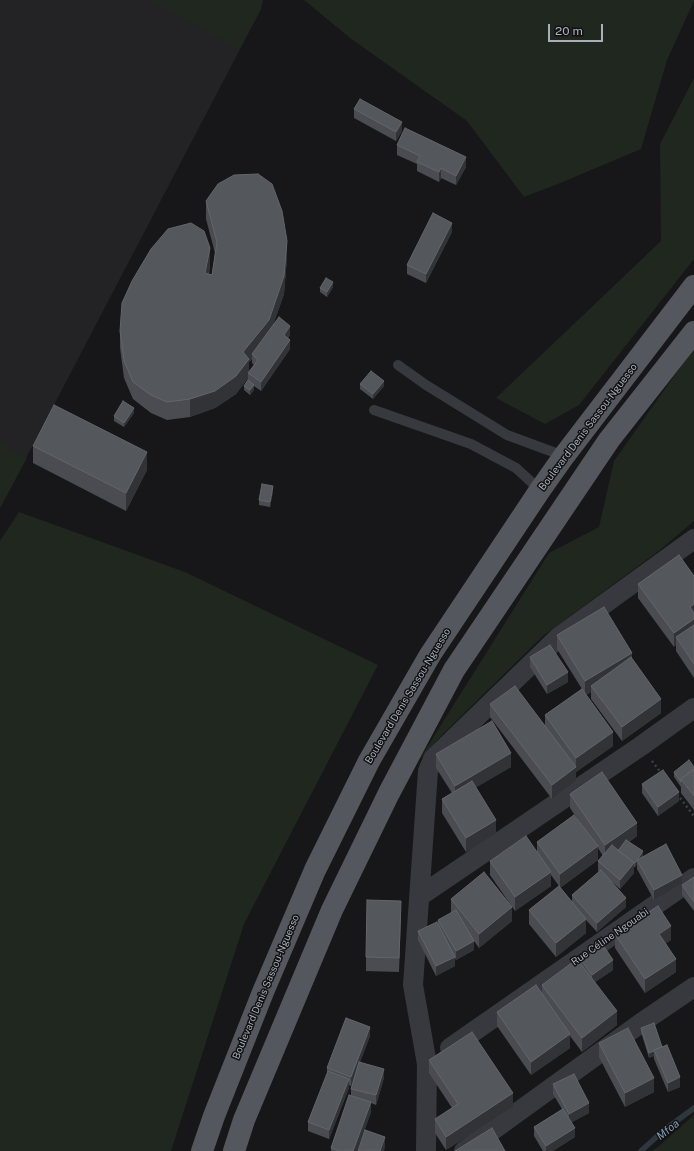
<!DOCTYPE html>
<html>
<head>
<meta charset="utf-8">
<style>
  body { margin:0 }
  #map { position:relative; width:694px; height:1151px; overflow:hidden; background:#171719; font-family:"Public Sans",sans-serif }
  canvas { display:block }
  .scale { position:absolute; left:548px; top:24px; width:55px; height:18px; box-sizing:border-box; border:2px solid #a9afb8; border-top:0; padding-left:5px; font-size:12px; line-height:14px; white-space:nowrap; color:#a9afb8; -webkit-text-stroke:3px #121214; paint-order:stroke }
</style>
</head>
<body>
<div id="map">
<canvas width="694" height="1151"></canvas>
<div class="scale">20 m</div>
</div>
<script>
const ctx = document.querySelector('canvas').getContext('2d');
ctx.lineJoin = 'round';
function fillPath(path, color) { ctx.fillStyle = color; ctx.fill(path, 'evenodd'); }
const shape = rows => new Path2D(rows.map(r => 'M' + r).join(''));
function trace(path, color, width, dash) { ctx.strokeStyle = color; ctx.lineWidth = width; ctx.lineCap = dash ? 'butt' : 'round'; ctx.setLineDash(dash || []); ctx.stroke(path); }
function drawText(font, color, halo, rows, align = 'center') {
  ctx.font = font + ' "Public Sans",sans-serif'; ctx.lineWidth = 3; ctx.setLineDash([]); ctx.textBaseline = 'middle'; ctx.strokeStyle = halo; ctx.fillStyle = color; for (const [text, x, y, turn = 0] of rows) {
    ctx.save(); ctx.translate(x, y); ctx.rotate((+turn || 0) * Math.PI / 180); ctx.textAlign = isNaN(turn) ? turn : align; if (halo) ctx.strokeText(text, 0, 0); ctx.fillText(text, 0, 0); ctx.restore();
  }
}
fillPath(shape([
  [0,0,263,0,261,9,0,508]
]), '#232326');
fillPath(shape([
  [150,0,263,0,261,9,239,50],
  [304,0,694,0,694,1,667,60,641,149,558,184,524,197,467,121,350,38],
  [694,78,694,259,579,405,545,424,496,398,661,241,660,144],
  [694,348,694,521,660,550,543,636,443,734,419,760,549,553,599,527,614,461],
  [0,443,27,458,0,508],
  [19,512,185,572,378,665,244,924,171,1151,0,1151,0,541],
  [694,1115,694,1151,651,1151,658,1147]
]), '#1f271f');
trace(shape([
  [641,1151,663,1131,694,1108]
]), '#2d373d', 5.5);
trace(shape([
  [652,761,661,773],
  [677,794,694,816]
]), '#3e4045', 2.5, [2, 3]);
trace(shape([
  [398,365,426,385,507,435,564,456],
  [374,410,471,444,516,468,540,490]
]), '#38393e', 10);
trace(shape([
  [420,896,641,746,694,708],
  [450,1048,694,878],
  [426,1151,427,1064,413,985,428,771,433,759,560,636,694,539],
  [464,1151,641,1023,694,987]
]), '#38393e', 20);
trace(shape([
  [202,1151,214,1116,263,992,315,870,369,761,430,655,540,490,564,456,694,286],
  [234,1151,244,1120,332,910,389,793,454,670,609,440,694,332]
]), '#54575d', 22);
fillPath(shape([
  [354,109,402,131,396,141,354,118],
  [397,145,466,167,456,185,441,178,439,182,417,171,417,164,397,155],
  [206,201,287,258,284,294,273,325,290,335,288,338,290,349,261,391,254,386,254,390,250,395,244,390,244,386,248,380,248,378,236,394,215,408,190,417,167,420,151,413,133,399,124,378,120,348,120,331,210,265,209,274,212,275,215,253,206,219],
  [252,359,252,363,254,365,249,372,249,362],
  [452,232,426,283,407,274,407,265],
  [333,287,327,297,320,292,320,288],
  [360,384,384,386,373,399,360,389],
  [134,413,124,427,114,421,114,416],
  [33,446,147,470,126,511,33,463],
  [273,491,270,507,259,505,259,500],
  [694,576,694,678,676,651,676,645,674,647,638,598,638,584],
  [557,635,632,659,661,713,622,741,591,699,591,692,586,695,613,746,576,772,576,781,552,799,490,717,490,704,545,726,545,715,582,689,557,649],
  [530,657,568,682,547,694,530,667],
  [436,754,511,767,476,787,496,834,466,852,442,813,442,799,452,793,436,768],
  [694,767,694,810,681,793,681,787,674,777,674,772],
  [642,784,679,801,658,816,642,793],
  [570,794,637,836,629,842,643,856,642,857,682,884,654,900,637,869,637,864,635,867,634,867,634,873,620,889,611,881,626,907,597,932,586,920,586,933,556,957,529,924,529,910,559,886,551,875,551,886,515,911,490,875,490,861,537,852,537,842,585,830,570,808],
  [598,848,603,856,598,861,598,871,599,872,572,895,572,902,560,888,598,860],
  [694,877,694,911,682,895,682,885],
  [451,899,512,921,479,948,474,941,474,950,456,960,455,958,455,966,436,976,418,940,418,931,438,924,438,920,451,913],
  [401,914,399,972,366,971,366,957],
  [615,934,671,940,666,943,676,972,645,993,615,948],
  [581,960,613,970,595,982,617,1025,582,1052,570,1036,570,1048,531,1075,497,1026,497,1012,542,994,542,985,581,964],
  [641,1028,662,1047,680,1087,668,1092,654,1059,654,1056,649,1058,641,1032],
  [370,1036,360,1062,384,1078,376,1105,371,1103,371,1112,357,1151,331,1151,331,1148,351,1096,351,1089,355,1075,351,1086,349,1085,349,1088,329,1139,308,1131,308,1122,327,1074,327,1068],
  [599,1043,654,1092,625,1107,599,1057],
  [429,1060,513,1107,446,1150,435,1133,435,1119,452,1108,429,1073],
  [553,1084,589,1113,572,1122,575,1137,553,1151,543,1151,534,1136,534,1127,562,1109,553,1094]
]), '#4a4c51');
fillPath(shape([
  [402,122,402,131,396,141,396,132],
  [466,157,466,167,456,185,456,176],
  [441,168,441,178,439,182,439,172],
  [452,223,452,232,426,283,426,274],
  [287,241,287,258,284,294,269,337,252,354,252,359,249,362,249,374,248,373,248,378,236,394,215,408,190,417,190,399],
  [210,248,210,265,205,291,205,273],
  [333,282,333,287,327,297,327,292],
  [290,326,290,335,284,344,284,335],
  [290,340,290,349,261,391,261,382],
  [384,381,384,386,373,399,373,394],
  [254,385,254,390,250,395,250,390],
  [134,408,134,413,124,427,124,423],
  [147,452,147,470,126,511,126,493],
  [273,486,273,491,270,507,270,502],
  [694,604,694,618,690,607],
  [694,619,694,632,676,637,676,645,674,647,674,633],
  [632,653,632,667,591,686,591,692,585,695,585,681],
  [568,672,568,682,547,694,547,685],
  [661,699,661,713,622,741,622,727],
  [613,732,613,746,576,772,576,781,552,799,552,785,576,767,576,758],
  [511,753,511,767,455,800,455,786],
  [679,792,679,801,658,816,658,807],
  [496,820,496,834,466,852,466,838],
  [637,823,637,836,605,859,605,845],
  [598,846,598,860,560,888,560,874],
  [643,851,643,856,638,862,637,860,637,864,635,867,635,863],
  [634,863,634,873,620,889,620,880],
  [551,872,551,886,515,911,515,897],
  [682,875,682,884,654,900,654,890],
  [626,898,626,907,597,932,597,923],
  [401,901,401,914,399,972,399,958],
  [512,907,512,921,479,948,479,934],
  [586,919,586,933,556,957,556,943],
  [671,926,671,940,659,948,659,934],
  [474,941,474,950,456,960,456,951],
  [455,957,455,966,436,976,436,966],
  [676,959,676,972,645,993,645,979],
  [613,960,613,970,592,984,592,975],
  [617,1011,617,1025,582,1052,582,1038],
  [370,1027,370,1036,351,1086,351,1077],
  [570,1034,570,1048,531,1075,531,1062],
  [654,1051,654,1056,649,1058,649,1053],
  [384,1069,384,1078,376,1105,376,1095],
  [680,1077,680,1087,668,1092,668,1083],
  [654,1078,654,1092,625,1107,625,1093],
  [349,1079,349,1088,329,1139,329,1130],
  [513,1093,513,1107,446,1150,446,1137],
  [371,1102,371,1112,357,1151,353,1151],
  [589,1103,589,1113,569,1124,569,1114],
  [575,1128,575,1137,553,1151,546,1151,546,1146],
  [385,1137,385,1147,384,1151,380,1151]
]), '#313336');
const building = shape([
  [360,99,402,122,396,132,354,109,360,99],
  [405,128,466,157,456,176,441,168,439,172,417,162,420,156,397,145,405,128],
  [258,174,272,184,282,211,287,241,284,276,269,320,243,352,249,359,236,376,215,391,190,399,167,402,151,395,133,382,124,361,120,331,122,303,132,281,151,249,168,229,191,223,204,231,210,248,205,273,212,275,217,242,206,201,218,184,234,175,258,174],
  [433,213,452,223,426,274,407,265,433,213],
  [326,278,333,282,327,292,320,288,326,278],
  [279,317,290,326,284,335,290,340,261,382,248,373,258,360,252,354,279,317],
  [371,371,384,381,373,394,360,384,371,371],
  [248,380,254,385,250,390,244,386,248,380],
  [123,401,134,408,124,423,114,416,123,401],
  [54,405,147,452,126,493,33,446,54,405],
  [262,484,273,486,270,502,259,500,262,484],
  [679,555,694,576,694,604,690,607,694,613,694,619,674,633,638,584,679,555],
  [604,607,632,653,585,681,557,635,604,607],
  [694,625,694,664,676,637,694,625],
  [550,645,568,672,547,685,530,657,550,645],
  [631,657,661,699,622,727,591,686,631,657],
  [515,686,576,767,552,785,490,704,515,686],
  [582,689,613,732,576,758,545,715,582,689],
  [492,721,511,753,455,786,436,754,492,721],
  [689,760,694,767,694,769,681,779,681,782,674,772,689,760],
  [694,769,694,796,681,779,694,769],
  [663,770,679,792,658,807,642,784,663,770],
  [602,772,637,823,605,845,570,794,602,772],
  [472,781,496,820,466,838,442,799,472,781],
  [574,815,598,846,560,874,537,842,574,815],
  [526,836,551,872,515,897,490,861,526,836],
  [626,840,643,851,635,863,618,851,626,840],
  [666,844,682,875,654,890,637,860,666,844],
  [612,845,634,863,620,880,598,861,612,845],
  [601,870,626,898,597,923,572,895,601,870],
  [484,872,512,907,479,934,451,899,484,872],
  [694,877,694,902,682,885,694,877],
  [559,886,586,919,556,943,529,910,559,886],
  [367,900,401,901,399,958,366,957,367,900],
  [658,906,671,926,659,934,676,959,645,979,615,934,658,906],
  [456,910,474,941,456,951,438,920,456,910],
  [437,922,455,957,436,966,418,931,437,922],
  [603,945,613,960,592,975,581,960,603,945],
  [577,959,617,1011,582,1038,542,985,577,959],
  [536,985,570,1034,531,1062,497,1012,536,985],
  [346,1018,370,1027,351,1077,327,1068,346,1018],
  [654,1023,662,1047,654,1050,654,1051,649,1053,641,1028,654,1023],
  [628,1028,654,1078,625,1093,599,1043,628,1028],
  [472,1032,513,1093,446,1137,435,1119,458,1104,429,1060,472,1032],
  [667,1045,680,1077,668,1083,654,1050,667,1045],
  [359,1062,384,1069,376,1095,351,1089,359,1062],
  [328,1071,349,1079,329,1130,308,1122,328,1071],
  [574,1074,589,1103,569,1114,553,1084,574,1074],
  [349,1095,371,1102,353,1151,339,1151,331,1148,349,1095],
  [563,1109,575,1128,546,1146,534,1127,563,1109],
  [492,1128,505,1151,455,1151,492,1128],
  [365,1130,385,1137,380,1151,358,1151,365,1130]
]);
fillPath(building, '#54575c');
trace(building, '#62656a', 1);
drawText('10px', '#a9afb8', '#121214', [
  ["Boulevard Denis Sassou-Nguesso",588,427,-53],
  ["Boulevard Denis Sassou-Nguesso",408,696,-59],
  ["Rue Céline Ngouabi",610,937,-35],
  ["Boulevard Denis Sassou-Nguesso",266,987,-67]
]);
drawText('italic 11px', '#819fb2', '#121214', [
  ["Mfoa",668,1130,-39]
]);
</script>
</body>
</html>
